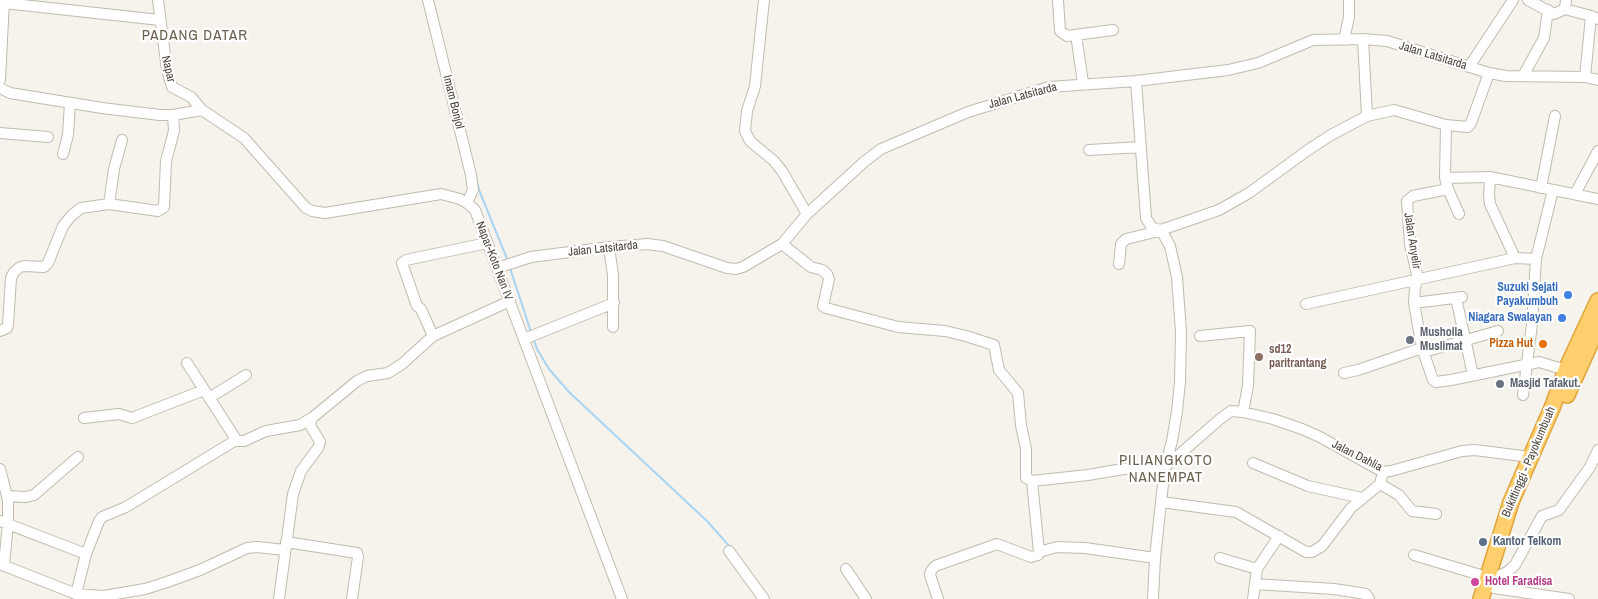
<!DOCTYPE html>
<html>
<head>
<meta charset="utf-8">
<style>
  body { margin:0 }
  canvas { display:block; background:#f6f3ec }
</style>
</head>
<body>
<canvas width="1598" height="599"></canvas>
<script>
const ctx = document.querySelector('canvas').getContext('2d');
ctx.lineJoin = 'round';
const shape = rows => new Path2D(rows.map(r => 'M' + r).join(''));
function trace(path, color, width, dash) { ctx.strokeStyle = color; ctx.lineWidth = width; ctx.lineCap = dash ? 'butt' : 'round'; ctx.setLineDash(dash || []); ctx.stroke(path); }
function drawText(font, color, halo, rows, align = 'center') {
  ctx.font = font + ' "Archivo Narrow",sans-serif'; ctx.lineWidth = 4.5; ctx.setLineDash([]); ctx.textBaseline = 'middle'; ctx.strokeStyle = halo; ctx.fillStyle = color; for (const [text, x, y, turn = 0] of rows) {
    ctx.save(); ctx.translate(x, y); ctx.rotate((+turn || 0) * Math.PI / 180); ctx.textAlign = isNaN(turn) ? turn : align; if (halo) ctx.strokeText(text, 0, 0); ctx.fillText(text, 0, 0); ctx.restore();
  }
}
trace(shape([
  [476,177,479,190,508,261],
  [510,268,531,332],
  [534,340,537,349,549,369,569,392,707,521,730,547]
]), '#a9d4f2', 2);
const minor = shape([
  [158,0,167,70,172,87,191,97,202,110,244,138,306,208,312,211,325,213,441,194,460,199,467,203,475,210,622,599],
  [428,0,471,175,473,190,467,203],
  [764,0,755,86,747,111,745,131,750,141,774,161,782,171,807,214],
  [1058,0,1060,31,1067,36,1113,30],
  [1528,0,1554,14,1565,9,1566,0],
  [4,3,160,20],
  [1565,9,1591,16,1598,19],
  [1076,35,1083,83],
  [1363,39,1367,116],
  [1344,40,1349,17,1349,0],
  [1469,67,1513,0],
  [1523,76,1544,38,1548,10],
  [1585,77,1591,16],
  [0,80,4,0],
  [1136,81,1146,218,1152,228,1161,230,1170,246,1177,277,1181,332,1180,382,1177,411,1172,441,1165,467,1161,502,1155,558,1153,599],
  [0,88,10,93,102,108,160,115,173,115,202,110],
  [0,133,48,137],
  [1089,150,1141,147],
  [63,154,68,135,70,103],
  [1490,177,1489,195,1490,204,1515,258],
  [1445,178,1446,125],
  [1541,188,1555,116],
  [1448,189,1459,214],
  [1575,194,1598,151],
  [109,204,158,211,164,207,166,161,174,131,173,115],
  [1161,230,1219,210,1249,193,1308,150,1331,135,1367,116,1394,110,1446,125,1468,127,1471,123,1489,73],
  [782,244,811,267,822,270,827,274,829,279,823,306,826,308,898,327,945,331,966,336,994,345,999,370,1018,393,1021,425,1026,449,1026,478,1032,481,1088,475,1123,469,1165,467,1220,419,1231,411,1243,412,1273,419,1302,429,1320,437,1383,472,1391,471,1462,451,1475,450,1530,457],
  [609,247,613,275,613,327],
  [1119,264,1121,244,1126,239,1159,231],
  [497,268,531,257,609,247,647,244,663,246,727,268,736,269,743,267,782,244,807,214,864,162,881,149,968,112,1049,87,1136,81,1228,70,1258,63,1313,40,1363,39,1387,41,1489,73,1506,76,1585,77,1598,80],
  [1456,298,1473,375],
  [1414,303,1462,297],
  [1306,304,1515,258,1536,259],
  [0,331,7,328,8,325,11,278,14,272,20,267,24,266,44,267,48,263,63,226,71,216,81,208,109,204,114,169,122,140],
  [433,336,421,309,417,306,402,263,406,260,487,243],
  [1200,336,1250,331,1248,386,1243,412],
  [524,339,614,303],
  [1424,352,1498,331],
  [187,363,237,441,244,441,266,431,300,425,313,417],
  [1566,370,1539,362,1451,380,1436,382,1433,380,1422,348,1414,303,1415,287,1418,279,1410,244,1407,201,1413,196,1448,189,1445,178,1490,177,1598,199],
  [1344,373,1358,370,1422,348],
  [1523,395,1532,324,1536,259,1553,190],
  [209,398,246,375],
  [84,418,119,414,132,418,204,390],
  [1253,463,1308,486,1362,498],
  [0,469,8,500,8,523,4,566],
  [1380,484,1399,495,1412,511,1436,514],
  [7,496,26,497,34,495,78,457],
  [1161,502,1236,512,1306,552,1312,552,1322,546,1351,508,1380,484,1383,472],
  [0,521,86,554],
  [286,542,357,553,358,557,352,599],
  [729,551,764,599],
  [1039,552,1057,547,1085,548,1155,558],
  [1414,555,1487,577],
  [1220,558,1257,569],
  [0,564,76,594,104,596,145,589,167,582,200,570,247,548,257,547,285,550],
  [846,569,866,599],
  [1498,576,1507,572,1515,565,1542,516,1559,510,1590,467,1598,450],
  [1255,584,1334,589,1366,594,1369,599],
  [1494,588,1569,599],
  [76,594,86,554,99,521,102,517,126,507,236,440],
  [279,599,293,494,301,471,318,448,320,442,310,425,312,418,357,381,367,376,388,373,402,364,433,336,510,301],
  [938,599,930,575,931,571,935,566,997,544,1031,557,1038,555,1039,552,1032,481],
  [1253,599,1257,569,1279,536]
]);
const highway = shape([
  [1567,395,1598,326],
  [1481,599,1511,502,1552,408,1566,370,1598,301]
]);
trace(minor, '#c2bbae', 12);
trace(highway, '#e0a43c', 18);
trace(minor, '#fff', 10);
trace(highway, '#ffcf6e', 15);
for (const [x, y, r, color] of [
  [1568,295,5,"#3f7fe0"],
  [1562,318,5,"#3f7fe0"],
  [1410,340,5,"#6b7280"],
  [1543,344,5,"#e8710a"],
  [1259,357,5,"#8d6e63"],
  [1500,384,5,"#6b7280"],
  [1483,542,5,"#5c6f8a"],
  [1475,582,5,"#d1479c"]
]) { const dot = new Path2D(); dot.arc(x, y, r, 0, 2 * Math.PI); ctx.fillStyle = color; ctx.fill(dot); trace(dot, '#fff', 2); }
drawText('12px', '#4b4439', '#fff', [
  ["Jalan Latsitarda",1433,56,17],
  ["Napar",168,69,77],
  ["Jalan Latsitarda",1023,96,-15],
  ["Imam Bonjol",453,102,76],
  ["Jalan Anyelir",1412,241,81],
  ["Jalan Latsitarda",603,249,-6],
  ["Napar-Koto Nan IV",494,261,69],
  ["Jalan Dahlia",1357,456,27],
  ["Bukittinggi - Payokumbuah",1529,462,-67]
]);
drawText('bold 12px', '#366cbe', '#fff', [
  ["Suzuki Sejati",1558,288],
  ["Payakumbuh",1558,302],
  ["Niagara Swalayan",1552,318]
], 'right');
drawText('bold 12px', '#5b616d', '#fff', [
  ["Musholla",1420,333],
  ["Muslimat",1420,347],
  ["Masjid Tafakut.",1510,384]
], 'left');
drawText('bold 12px', '#c56008', '#fff', [
  ["Pizza Hut",1533,344]
], 'right');
drawText('bold 12px', '#785e54', '#fff', [
  ["sd12",1269,350],
  ["paritrantang",1269,364]
], 'left');
drawText('bold 12px', '#4e5e75', '#fff', [
  ["Kantor Telkom",1493,542]
], 'left');
drawText('bold 12px', '#b23c85', '#fff', [
  ["Hotel Faradisa",1485,582]
], 'left');
ctx.letterSpacing = '1px';
drawText('15px', '#6e6250', '#fff', [
  ["PADANG DATAR",195,36],
  ["PILIANGKOTO",1166,461],
  ["NANEMPAT",1166,478]
]);
ctx.letterSpacing = '0px';
</script>
</body>
</html>
